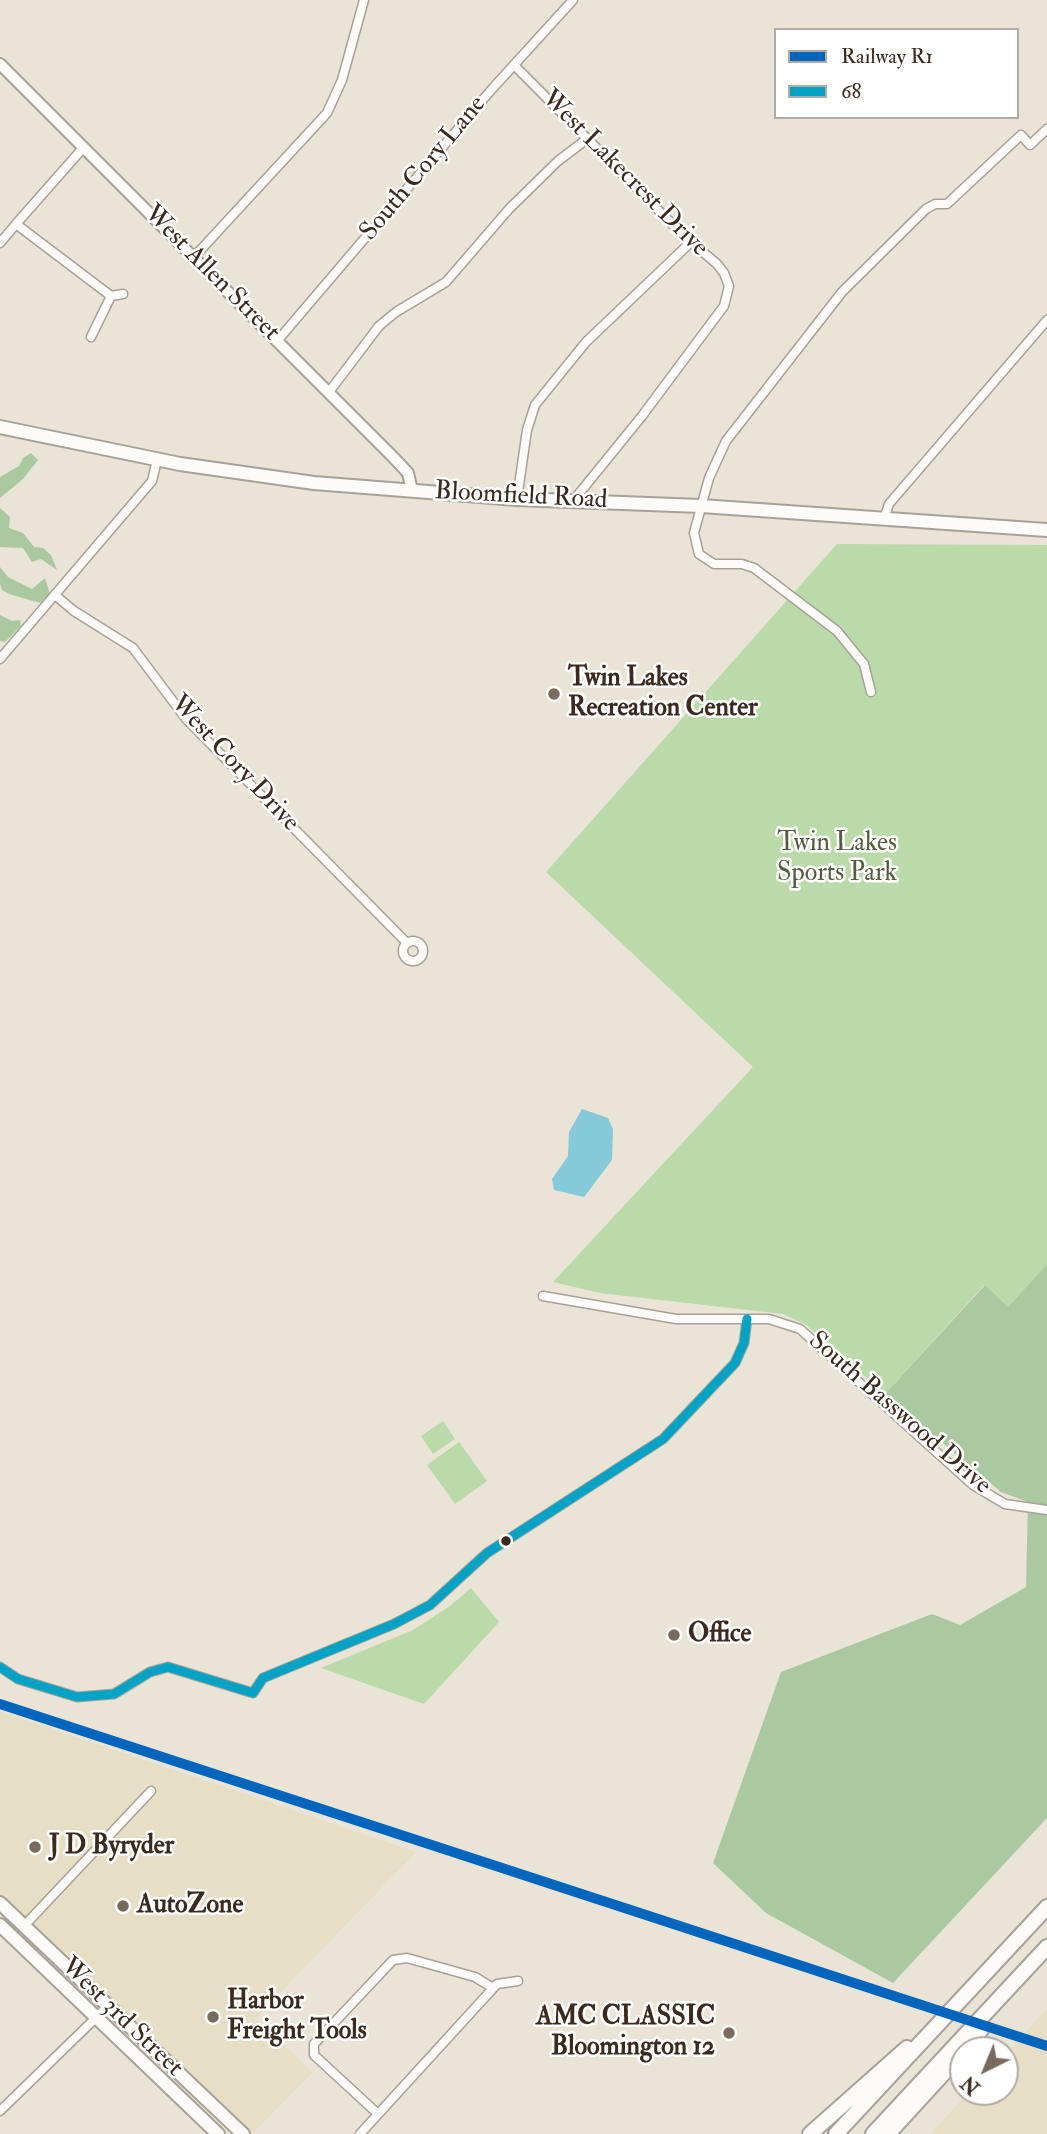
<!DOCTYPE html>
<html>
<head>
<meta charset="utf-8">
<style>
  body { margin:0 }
  #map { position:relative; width:1047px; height:2134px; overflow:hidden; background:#e9e4d5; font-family:"IM FELL Double Pica",serif }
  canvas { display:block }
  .legend { position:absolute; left:774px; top:28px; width:245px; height:91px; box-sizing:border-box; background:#fff; border:2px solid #b1aaa5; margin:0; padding:9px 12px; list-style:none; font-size:21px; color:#3b2a1e }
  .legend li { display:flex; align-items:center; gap:14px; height:35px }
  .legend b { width:35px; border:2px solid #b1aaa5 }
  .north { position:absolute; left:949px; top:2036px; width:70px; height:70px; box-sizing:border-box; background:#fff; border:2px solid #b1aaa5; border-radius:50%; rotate:223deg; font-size:19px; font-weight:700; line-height:28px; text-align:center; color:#3b2a1e }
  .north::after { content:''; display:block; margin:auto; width:24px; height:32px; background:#786b5e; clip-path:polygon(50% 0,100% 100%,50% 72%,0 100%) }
</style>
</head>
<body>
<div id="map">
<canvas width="1047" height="2134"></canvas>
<ul class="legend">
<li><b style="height:9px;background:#0065bd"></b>Railway R1</li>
<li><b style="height:9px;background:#03a3c5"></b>68</li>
</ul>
<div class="north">N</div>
</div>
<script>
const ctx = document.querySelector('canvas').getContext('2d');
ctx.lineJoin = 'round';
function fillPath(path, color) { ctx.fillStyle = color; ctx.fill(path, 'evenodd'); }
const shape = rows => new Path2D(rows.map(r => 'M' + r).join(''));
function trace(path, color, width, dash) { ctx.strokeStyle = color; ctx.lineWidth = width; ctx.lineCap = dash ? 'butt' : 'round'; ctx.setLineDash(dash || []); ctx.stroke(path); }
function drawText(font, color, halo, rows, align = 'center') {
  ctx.font = font + ' "IM FELL Double Pica",serif'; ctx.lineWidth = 5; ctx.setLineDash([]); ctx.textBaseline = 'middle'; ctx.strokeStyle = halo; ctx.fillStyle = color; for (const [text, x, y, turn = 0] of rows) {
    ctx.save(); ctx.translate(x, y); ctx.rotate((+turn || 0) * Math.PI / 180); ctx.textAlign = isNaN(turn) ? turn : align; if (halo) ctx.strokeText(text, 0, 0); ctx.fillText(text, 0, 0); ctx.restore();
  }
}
fillPath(shape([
  [0,1711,416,1852,255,2019,313,2072,253,2133,0,1895],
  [1047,2009,1047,2134,930,2134,969,2092,1005,2092,1005,2054]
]), '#e7dec6');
fillPath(shape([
  [837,544,1047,545,1047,1264,1008,1307,984,1285,885,1394,805,1324,783,1314,600,1293,553,1282,753,1067,546,872],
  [443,1421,455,1439,433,1454,421,1436],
  [459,1442,487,1481,455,1504,427,1465],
  [471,1588,499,1622,424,1704,321,1668,413,1630,450,1606]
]), '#badaaa');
fillPath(shape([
  [31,453,38,460,23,479,0,498,0,477,19,466,23,458],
  [0,508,10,517,9,528,23,533,34,547,43,548,51,555,57,570,41,559,32,562,23,548,0,547],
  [0,567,8,577,32,589,45,578,50,594,40,603,9,594,2,590,0,584],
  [0,615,12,621,20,620,21,626,5,642,0,641],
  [1047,1264,1047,1818,893,1983,766,1913,713,1863,781,1672,932,1614,960,1625,1026,1587,1028,1502,1001,1492,885,1394,985,1285,1008,1307]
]), '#aac9a0');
fillPath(shape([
  [582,1109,608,1118,613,1129,612,1160,584,1197,554,1190,552,1179,568,1156,569,1132]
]), '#86c9d8');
const street = shape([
  [514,65,683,235,717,264,724,273,729,286,724,306,642,416,573,501],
  [16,224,83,148],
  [0,243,16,224,111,296],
  [194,257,327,113,342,80,364,0],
  [91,337,111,296,123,294],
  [278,340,492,89,573,0],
  [329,392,379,326,396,312,446,282,509,209,558,161,587,139],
  [517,499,527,430,535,405,586,342,691,242],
  [884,519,889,504,1047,320],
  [55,595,74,611,133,648,187,720,407,943],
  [0,659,152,481,157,460],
  [871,692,864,664,837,631,754,568,742,564,714,564,699,554,694,533,709,478,726,441,842,292,926,209,935,204,947,204,1021,135,1030,145,1047,129],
  '403 951a10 10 0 1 1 20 0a10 10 0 1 1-20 0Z',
  [543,1296,676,1319,769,1319,800,1329,973,1485,1005,1504,1047,1510],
  [0,1667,18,1679,77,1697,114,1694,150,1672,168,1667,253,1693,263,1678,394,1624,430,1605,487,1553,663,1439,735,1363,744,1343,747,1319],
  [24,1926,151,1791],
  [0,2111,108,2006],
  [378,2114,314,2055,314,2044,393,1960,407,1958,475,1977,493,1988],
  [360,2134,497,1984,518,1981]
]);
const secondary = shape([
  [0,64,393,457,408,473,412,491]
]);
const primary = shape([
  [0,427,180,464,314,483,517,499,701,506,1047,530],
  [0,1903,243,2134],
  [0,1925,218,2134]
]);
const highway = shape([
  [965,2050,981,2030],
  [810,2134,907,2048],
  [836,2134,1047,1907],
  [873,2134,1047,1947],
  [888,2134,963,2052]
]);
trace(street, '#a7a197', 11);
trace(secondary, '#a7a197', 14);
trace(primary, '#a7a197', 16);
trace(highway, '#a7a197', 18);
trace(street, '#fcfbf9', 8);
trace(secondary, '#fcfbf9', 10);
trace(primary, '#fcfbf9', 12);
trace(highway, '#fcfbf9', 14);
trace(shape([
  [0,1667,18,1679,77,1697,114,1694,150,1672,168,1667,253,1693,263,1678,394,1624,430,1605,487,1553,663,1439,735,1363,744,1343,747,1319]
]), '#03a3c5', 9);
trace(shape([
  [0,1704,1047,2046]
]), '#0065bd', 10);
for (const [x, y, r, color] of [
  [554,694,7,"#786b5e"],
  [506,1541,6,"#3b2a1e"],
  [674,1635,7,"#786b5e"],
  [35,1847,7,"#786b5e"],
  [123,1906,7,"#786b5e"],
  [213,2017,7,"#786b5e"],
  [729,2033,7,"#786b5e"]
]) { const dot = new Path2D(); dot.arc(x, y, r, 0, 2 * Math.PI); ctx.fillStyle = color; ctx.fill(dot); trace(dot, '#fff', 2.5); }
drawText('26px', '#3b2a1e', '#fff', [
  ["South Cory Lane",424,169,-50],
  ["West Lakecrest Drive",624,174,45],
  ["West Allen Street",211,274,45],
  ["Bloomfield Road",521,497,3],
  ["West Cory Drive",234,764,47],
  ["South Basswood Drive",899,1414,41],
  ["West 3rd Street",121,2018,44]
]);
drawText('bold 26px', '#3b2a1e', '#fff', [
  ["Twin Lakes",568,679],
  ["Recreation Center",568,709],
  ["Office",688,1635],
  ["J D Byryder",49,1847],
  ["AutoZone",137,1906],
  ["Harbor",227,2002],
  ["Freight Tools",227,2032],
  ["AMC CLASSIC",715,2018,"right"],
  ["Bloomington 12",715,2048,"right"]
], 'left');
drawText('26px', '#555c3e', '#fff', [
  ["Twin Lakes",837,844],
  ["Sports Park",837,874]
]);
</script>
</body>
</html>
